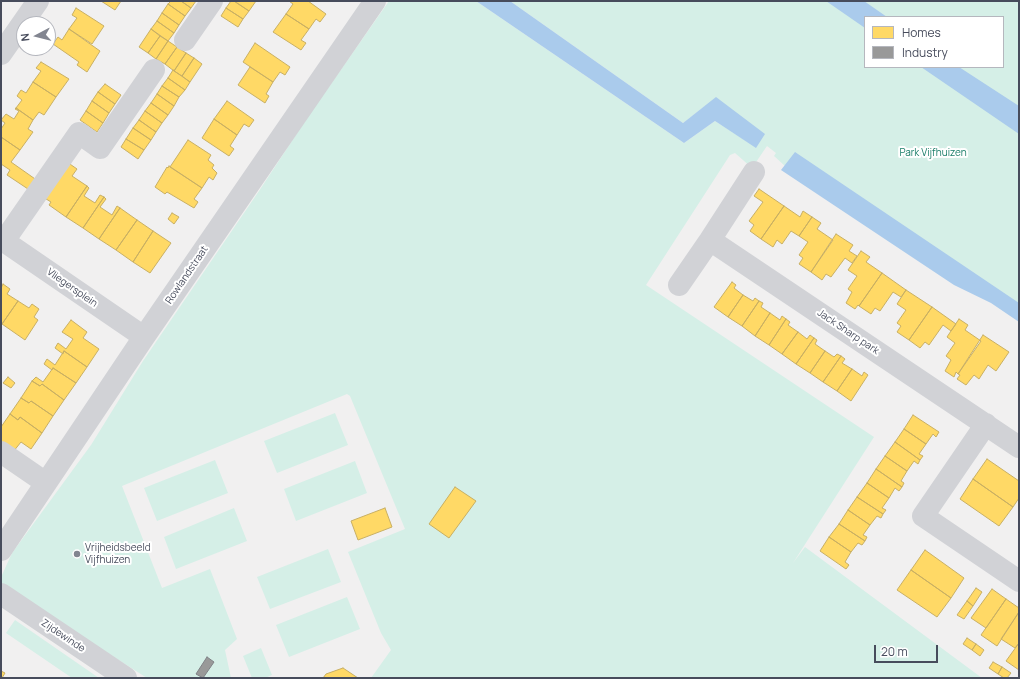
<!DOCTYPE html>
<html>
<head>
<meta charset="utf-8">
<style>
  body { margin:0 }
  #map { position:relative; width:1020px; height:679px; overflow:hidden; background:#f1f0f0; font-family:Manrope,sans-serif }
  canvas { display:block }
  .frame { position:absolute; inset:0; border:2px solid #474c5c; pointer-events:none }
  .legend { position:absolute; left:864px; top:16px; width:140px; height:52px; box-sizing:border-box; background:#fff; border:1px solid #b5b7be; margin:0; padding:5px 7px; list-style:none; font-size:12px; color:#474c5c }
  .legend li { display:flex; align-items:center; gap:8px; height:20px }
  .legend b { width:20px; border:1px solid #b5b7be }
  .north { position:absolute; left:16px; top:16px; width:40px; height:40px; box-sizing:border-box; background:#fff; border:1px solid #b5b7be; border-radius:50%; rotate:263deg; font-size:11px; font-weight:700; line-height:16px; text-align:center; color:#474c5c }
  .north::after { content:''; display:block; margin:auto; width:14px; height:18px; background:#828590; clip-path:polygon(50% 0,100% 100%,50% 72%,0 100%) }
  .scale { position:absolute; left:874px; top:645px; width:64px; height:18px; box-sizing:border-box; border:2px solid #474c5c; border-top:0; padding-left:5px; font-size:12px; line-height:14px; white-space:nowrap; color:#474c5c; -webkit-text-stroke:3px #fff; paint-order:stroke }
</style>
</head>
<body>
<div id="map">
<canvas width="1020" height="679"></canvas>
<div class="frame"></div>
<ul class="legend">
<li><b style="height:11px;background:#ffd966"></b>Homes</li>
<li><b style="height:11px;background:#999"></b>Industry</li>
</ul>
<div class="north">N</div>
<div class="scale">20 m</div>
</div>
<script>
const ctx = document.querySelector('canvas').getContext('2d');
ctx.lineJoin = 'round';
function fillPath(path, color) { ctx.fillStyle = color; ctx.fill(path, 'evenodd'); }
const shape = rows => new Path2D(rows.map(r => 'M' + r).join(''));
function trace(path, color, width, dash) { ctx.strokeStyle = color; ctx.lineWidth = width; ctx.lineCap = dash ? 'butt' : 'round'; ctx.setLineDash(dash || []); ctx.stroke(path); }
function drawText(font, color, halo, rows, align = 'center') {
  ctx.font = font + ' Manrope,sans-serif'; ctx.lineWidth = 4; ctx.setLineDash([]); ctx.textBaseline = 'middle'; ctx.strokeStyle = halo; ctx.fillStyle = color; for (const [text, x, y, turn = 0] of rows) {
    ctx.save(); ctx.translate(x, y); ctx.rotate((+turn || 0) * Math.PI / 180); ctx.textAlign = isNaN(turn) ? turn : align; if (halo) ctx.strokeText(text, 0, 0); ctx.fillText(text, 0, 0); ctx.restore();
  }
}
fillPath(shape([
  [389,1,476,1,684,143,715,121,756,147,759,142,705,106,683,123,510,1,1019,1,1019,313,789,161,785,166,774,156,776,153,767,146,752,168,735,153,730,155,646,285,874,437,793,563,805,547,982,678,371,678,391,650,381,633,348,552,405,529,350,396,347,394,122,486,162,588,210,569,237,639,225,650,231,678,147,678,2,586,2,575,12,553,91,445,143,361,259,191,307,118],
  [865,17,1003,17,1003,67,865,67],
  [335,413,348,445,277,473,264,441],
  [215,460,228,493,157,521,144,488],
  [355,461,367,493,296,521,284,489],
  [234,508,247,541,176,569,164,537],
  [328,549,341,582,270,609,257,577],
  [347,597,360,629,289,657,276,625],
  [15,620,99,678,72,678,6,633],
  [261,648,272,675,265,678,252,678,243,656]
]), '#d5efe7');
fillPath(shape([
  [476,1,510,1,683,123,716,97,765,134,756,148,715,121,684,143],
  [826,1,864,1,887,17,865,17,865,28],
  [921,67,959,67,1019,106,1019,134],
  [795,152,1019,303,1019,322,991,303,954,285,781,170]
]), '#aacbec');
const homes = shape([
  [101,1,121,1,115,10,101,1],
  [171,1,181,1,191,8,185,16,168,4,171,1],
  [181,1,196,1,191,8,181,1],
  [231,1,234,1,249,11,243,19,226,8,231,1],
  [234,1,256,1,249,11,234,1],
  [289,1,308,1,326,14,320,22,316,19,309,29,286,14,293,4,289,1],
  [168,4,185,16,179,25,162,13,168,4],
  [76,8,104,26,92,44,69,29,77,18,72,15,76,8],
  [226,8,243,19,238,27,221,16,226,8],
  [162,13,179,25,174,33,157,21,162,13],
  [286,14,309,29,301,40,306,43,301,50,273,32,286,14],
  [157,21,174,33,168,41,151,29,157,21],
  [69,29,100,51,87,72,77,65,79,62,53,44,58,37,62,40,69,29],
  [151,29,160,36,148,53,139,47,151,29],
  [160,36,168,41,156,59,148,53,160,36],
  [168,41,177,47,165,64,156,59,168,41],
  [255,43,290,67,285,75,280,72,273,82,243,62,255,43],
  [177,47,186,53,174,71,165,64,177,47],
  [186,53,194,58,182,76,174,71,186,53],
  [194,58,202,64,190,82,182,76,194,58],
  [41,62,69,79,56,97,33,82,41,71,36,68,41,62],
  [250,67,273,82,266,94,269,96,265,103,238,85,250,67],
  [173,70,190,82,185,90,168,78,173,70],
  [168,78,185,90,179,97,162,86,168,78],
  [33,82,56,97,44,115,39,112,33,120,16,108,22,100,17,96,21,90,26,93,33,82],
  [105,84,121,95,115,104,98,92,105,84],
  [162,86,179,97,174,106,157,94,162,86],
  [98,92,115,104,109,113,92,101,98,92],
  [157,94,174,106,168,115,151,103,157,94],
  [92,101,109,113,103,123,86,111,92,101],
  [227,101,254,120,249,127,244,124,237,135,214,119,227,101],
  [151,103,168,115,162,123,145,111,151,103],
  [16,108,33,120,28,129,33,132,20,150,1,137,1,129,5,123,1,120,6,114,14,119,19,111,15,109,16,108],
  [86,111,103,123,97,132,80,120,86,111],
  [145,111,162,123,156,132,139,120,145,111],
  [214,119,237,135,230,146,234,149,229,156,202,138,214,119],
  [139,120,156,132,151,140,133,128,139,120],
  [133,128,151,140,144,150,126,139,133,128],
  [1,137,20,150,11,162,38,181,31,191,7,175,10,170,1,164,1,137],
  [126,139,144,150,138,159,121,147,126,139],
  [188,140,211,155,208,160,214,165,212,168,217,173,213,180,209,177,202,188,170,167,188,140],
  [67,162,77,169,72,176,87,186,66,217,49,205,51,202,43,197,67,162],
  [169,166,202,188,194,199,198,202,194,208,167,192,165,194,155,187,167,167,168,168,169,166],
  [87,186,89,188,84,196,95,203,100,195,104,197,83,228,66,217,87,186],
  [759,189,784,206,761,239,750,231,754,225,749,221,763,202,754,196,759,189],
  [104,197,106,199,100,207,112,215,117,206,120,208,99,239,83,228,104,197],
  [784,206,800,217,803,211,812,217,799,236,791,231,782,244,777,240,773,247,761,239,784,206],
  [120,208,137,220,116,250,99,239,120,208],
  [172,213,179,217,174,224,168,219,172,213],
  [812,217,821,223,817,229,833,240,811,272,799,264,803,258,799,255,808,242,799,236,812,217],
  [137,220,153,231,133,262,116,250,137,220],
  [153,231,171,243,150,273,133,262,153,231],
  [836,234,853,245,849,251,857,256,852,263,845,258,831,277,826,274,822,280,811,272,836,234],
  [861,251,870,257,866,262,882,273,859,306,858,305,855,309,846,303,852,292,848,289,857,276,848,270,861,251],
  [882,273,906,290,901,297,893,292,880,311,875,308,871,314,859,306,882,273],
  [732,282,736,285,734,288,743,295,728,317,714,307,732,282],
  [3,284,10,289,7,294,18,301,2,324,1,323,1,288,3,284],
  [906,290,932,307,909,340,897,332,901,326,897,323,906,310,897,304,906,290],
  [743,295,753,301,755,298,759,301,742,326,728,317,743,295],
  [18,301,29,308,32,304,39,309,34,317,38,320,25,340,2,324,18,301],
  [759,301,763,303,761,307,770,313,755,336,742,326,759,301],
  [932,307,956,324,951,331,943,325,929,345,925,342,920,348,909,340,932,307],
  [770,313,780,320,782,316,786,319,769,345,755,336,770,313],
  [786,319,790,322,788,325,798,332,782,354,769,345,786,319],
  [959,319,968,325,965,330,981,341,958,374,956,372,954,377,945,371,951,360,946,356,955,343,947,337,959,319],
  [71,320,87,332,83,338,99,349,87,367,64,351,63,354,55,348,58,343,66,349,73,339,62,332,71,320],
  [798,332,807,339,810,335,814,338,796,364,782,354,798,332],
  [983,335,1009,352,996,371,988,365,979,379,974,375,966,385,957,379,960,375,958,374,983,335],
  [814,338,817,340,815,344,825,351,810,373,796,364,814,338],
  [64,351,87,367,76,383,53,368,52,370,44,364,47,359,55,365,64,351],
  [825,351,834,357,837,354,841,356,823,382,810,373,825,351],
  [841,356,845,359,842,363,852,369,837,391,823,382,841,356],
  [53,368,76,383,64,400,42,384,40,386,32,381,36,377,43,382,53,368],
  [852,369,862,376,864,372,868,375,851,401,837,391,852,369],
  [8,377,15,383,11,388,3,383,8,377],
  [32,381,40,386,42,384,64,400,53,416,31,401,29,403,21,398,32,381],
  [21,398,29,403,31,401,53,416,42,433,20,417,18,420,10,414,21,398],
  [10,414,18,420,20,417,42,433,31,449,21,442,13,452,1,443,1,427,10,414],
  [913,415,939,432,936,437,933,434,926,444,904,429,913,415],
  [904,429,926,444,919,454,923,456,920,460,895,442,904,429],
  [895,442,920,460,918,464,914,461,907,471,885,456,895,442],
  [885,456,907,471,901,481,904,483,902,487,876,469,885,456],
  [987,459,1019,481,1019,498,1013,507,973,479,987,459],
  [876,469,902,487,899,491,895,488,889,498,867,483,876,469],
  [973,479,1013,507,999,526,960,499,973,479],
  [867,483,889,498,882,508,886,510,883,514,857,497,867,483],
  [455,487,476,501,449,538,429,524,455,487],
  [857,497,883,514,881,518,877,516,870,525,848,510,857,497],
  [385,508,392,527,358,540,351,521,385,508],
  [848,510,870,525,863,535,867,537,865,541,839,524,848,510],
  [839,524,865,541,862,545,858,543,851,552,829,537,839,524],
  [829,537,851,552,845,562,849,565,846,569,820,551,829,537],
  [925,550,964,578,951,598,911,570,925,550],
  [911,570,951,598,937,617,897,590,911,570],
  [976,588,982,592,973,606,967,601,976,588],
  [992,589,1006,599,986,628,971,618,992,589],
  [1006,599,1019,608,1019,612,997,646,981,635,1006,599],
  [967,601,973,606,964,619,957,615,967,601],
  [1019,612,1019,643,1015,648,1001,639,1019,612],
  [967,638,976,644,972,650,963,644,967,638],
  [1019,643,1019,670,1006,661,1019,643],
  [976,644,984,650,980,656,972,650,976,644],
  [993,662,1002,667,998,674,989,668,993,662],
  [1002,667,1011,673,1007,678,1004,678,998,674,1002,667],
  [343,668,358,678,323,678,326,674,343,668],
  [1,671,5,673,2,678,1,678,1,671]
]);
fillPath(homes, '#ffd966');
trace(homes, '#c8af63', 1);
const industry = shape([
  [207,657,214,662,203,678,196,674,207,657]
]);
fillPath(industry, '#999');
trace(industry, '#808287', 1);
trace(shape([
  [185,40,212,1],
  [1,54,38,1],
  [1,239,144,337],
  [710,240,1019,447],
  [4,241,79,133,100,148,154,70],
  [679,285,710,240,754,172],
  [986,424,923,516,1019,581],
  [1,452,46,483],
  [1,550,144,337,375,1],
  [1,594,126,678]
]), '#d1d2d6', 22);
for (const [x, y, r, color] of [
  [77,554,4,"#828590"]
]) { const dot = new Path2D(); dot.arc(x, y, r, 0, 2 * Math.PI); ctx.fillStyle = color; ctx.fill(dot); trace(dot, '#fff', 1.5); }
drawText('10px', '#197d68', '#fff', [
  ["Park Vijfhuizen",933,153]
]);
drawText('10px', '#474c5c', '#fff', [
  ["Rowlandstraat",187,275,-56],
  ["Vliegersplein",72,288,35],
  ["Jack Sharp park",848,332,34],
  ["Zijdewinde",63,636,34]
]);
drawText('10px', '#474c5c', '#fff', [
  ["Vrijheidsbeeld",85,548],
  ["Vijfhuizen",85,560]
], 'left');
</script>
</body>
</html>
